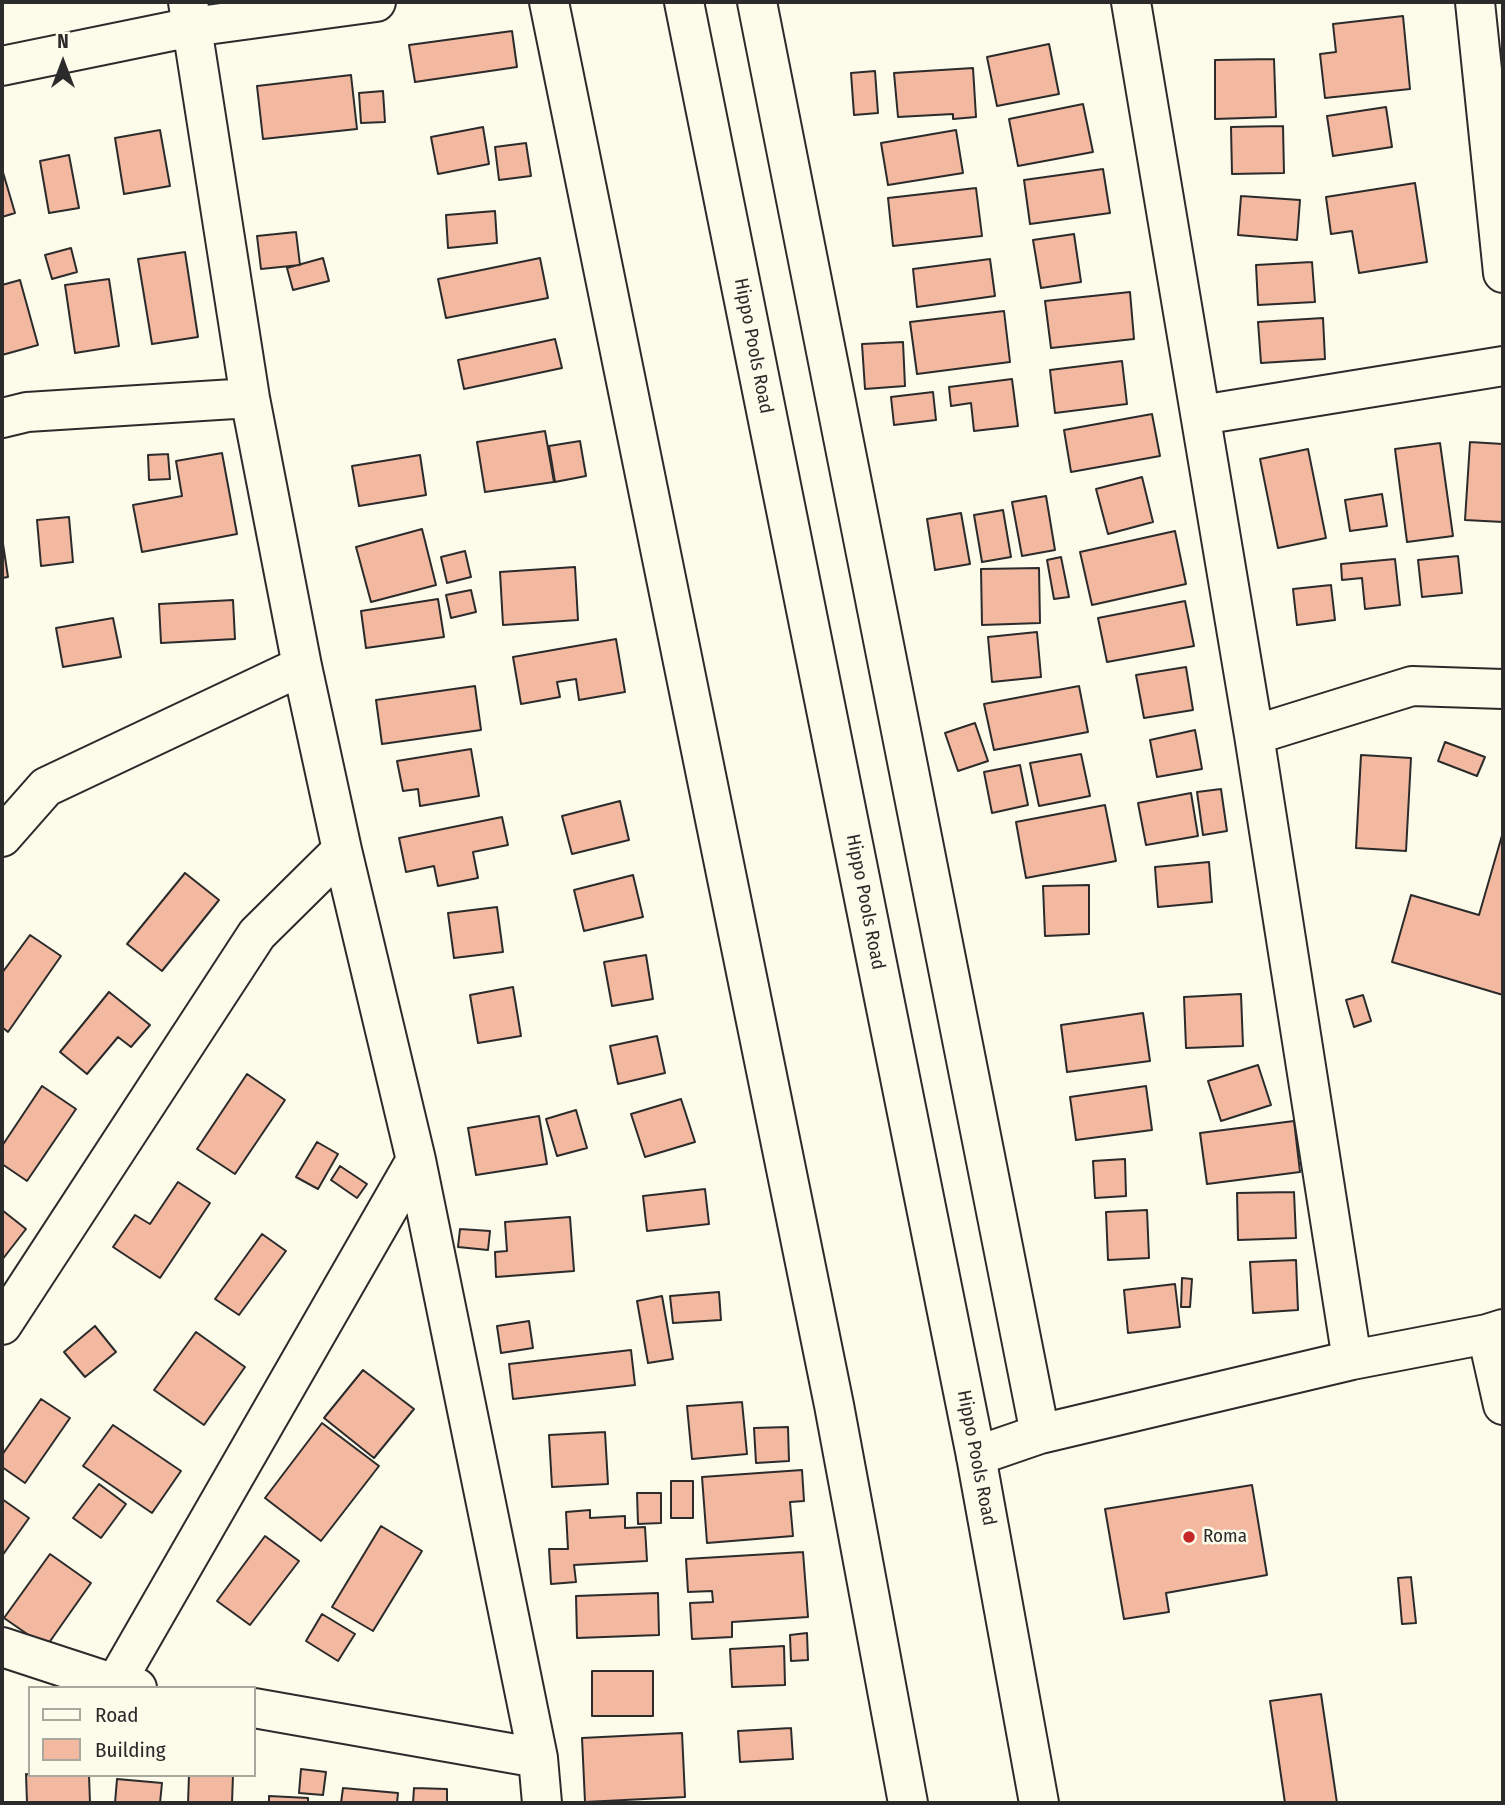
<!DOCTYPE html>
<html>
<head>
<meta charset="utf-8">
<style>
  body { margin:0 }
  #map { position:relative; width:1505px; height:1805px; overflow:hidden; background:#fdfbea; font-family:"Fira Sans Condensed",sans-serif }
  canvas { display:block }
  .frame { position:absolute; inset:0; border:4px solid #2b2b2b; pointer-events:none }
  .legend { position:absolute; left:28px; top:1686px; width:228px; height:91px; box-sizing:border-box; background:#fdfbea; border:2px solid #a9a89e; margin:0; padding:9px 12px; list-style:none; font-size:21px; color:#2b2b2b }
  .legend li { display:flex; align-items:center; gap:14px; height:35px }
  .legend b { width:35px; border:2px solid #a9a89e }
  .north { position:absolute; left:28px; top:28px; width:70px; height:70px; -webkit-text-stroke:5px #fdfbea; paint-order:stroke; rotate:0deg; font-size:19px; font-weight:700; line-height:28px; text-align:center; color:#2b2b2b }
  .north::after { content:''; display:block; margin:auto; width:24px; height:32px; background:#2b2b2b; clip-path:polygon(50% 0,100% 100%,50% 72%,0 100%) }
</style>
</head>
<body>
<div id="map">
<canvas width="1505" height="1805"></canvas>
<div class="frame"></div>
<ul class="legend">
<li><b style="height:9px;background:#fdfbea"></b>Road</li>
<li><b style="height:19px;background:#f2b8a0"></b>Building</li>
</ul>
<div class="north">N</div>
</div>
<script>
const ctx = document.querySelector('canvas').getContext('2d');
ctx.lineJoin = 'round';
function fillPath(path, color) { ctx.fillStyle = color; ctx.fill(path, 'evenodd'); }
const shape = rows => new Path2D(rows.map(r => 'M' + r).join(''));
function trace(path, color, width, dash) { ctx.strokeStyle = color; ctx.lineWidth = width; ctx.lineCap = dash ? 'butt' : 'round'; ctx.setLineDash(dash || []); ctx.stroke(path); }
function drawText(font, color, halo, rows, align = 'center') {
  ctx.font = font + ' "Fira Sans Condensed",sans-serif'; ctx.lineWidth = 5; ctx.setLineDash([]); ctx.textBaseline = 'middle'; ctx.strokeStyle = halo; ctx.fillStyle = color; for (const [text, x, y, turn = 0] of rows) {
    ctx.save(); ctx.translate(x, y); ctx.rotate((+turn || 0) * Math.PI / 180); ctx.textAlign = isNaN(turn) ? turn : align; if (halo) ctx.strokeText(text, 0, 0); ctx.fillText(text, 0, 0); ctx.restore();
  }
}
const building = shape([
  [1403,16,1410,89,1325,98,1320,54,1336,52,1333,24,1403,16],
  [512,31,517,67,415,82,409,45,512,31],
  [1049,44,1059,94,997,106,987,57,1049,44],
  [1274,59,1276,117,1215,119,1215,60,1274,59],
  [973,68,976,117,953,119,953,114,898,117,894,73,973,68],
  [875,71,878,113,854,115,851,73,875,71],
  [351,75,357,129,263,139,257,86,351,75],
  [383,91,385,122,361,123,359,93,383,91],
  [1083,104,1093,152,1018,166,1009,119,1083,104],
  [1386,107,1392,147,1333,156,1327,116,1386,107],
  [1283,126,1284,173,1232,174,1231,127,1283,126],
  [483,127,489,164,438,174,431,137,483,127],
  [160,130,170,186,124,194,115,138,160,130],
  [956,130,963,173,888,185,881,143,956,130],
  [526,143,531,176,499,180,495,147,526,143],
  [69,155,79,208,49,213,40,161,69,155],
  [2,169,15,213,2,217,2,169],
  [1103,169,1110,213,1030,224,1024,180,1103,169],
  [1415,183,1427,262,1359,273,1352,231,1331,234,1326,197,1415,183],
  [976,188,982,236,893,246,888,198,976,188],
  [1241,196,1300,200,1297,240,1238,235,1241,196],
  [495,211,497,243,448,248,446,215,495,211],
  [296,232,300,265,261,269,257,236,296,232],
  [1074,234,1081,282,1041,288,1033,240,1074,234],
  [71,248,77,272,52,279,45,255,71,248],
  [185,252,198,337,152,344,138,259,185,252],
  [323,258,329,281,293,290,287,268,323,258],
  [540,258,548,298,446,318,438,279,540,258],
  [990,259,995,296,917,307,913,269,990,259],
  [1312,262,1315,302,1258,305,1256,265,1312,262],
  [109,279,119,346,75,353,65,285,109,279],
  [20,280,38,345,2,355,2,285,20,280],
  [1130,292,1134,339,1051,348,1045,301,1130,292],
  [1004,311,1010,362,917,374,910,322,1004,311],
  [1323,318,1325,359,1261,363,1258,322,1323,318],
  [555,339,562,368,464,389,458,360,555,339],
  [903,342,905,386,865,389,862,344,903,342],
  [1122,361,1127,404,1055,413,1050,370,1122,361],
  [1012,379,1018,426,974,431,971,403,951,406,949,387,1012,379],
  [933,392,936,420,894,425,891,397,933,392],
  [1152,414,1160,456,1071,472,1064,430,1152,414],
  [545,431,554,482,485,492,477,442,545,431],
  [580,441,586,476,555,482,549,446,580,441],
  [1470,442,1503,444,1503,522,1465,520,1470,442],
  [1440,443,1453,536,1407,542,1395,449,1440,443],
  [1308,449,1326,538,1278,548,1260,459,1308,449],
  [222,453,237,534,142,552,133,505,182,496,176,461,222,453],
  [168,454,170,479,149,480,148,455,168,454],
  [420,455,426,495,359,506,352,466,420,455],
  [1142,477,1153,522,1108,534,1096,489,1142,477],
  [1382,494,1387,526,1350,531,1345,500,1382,494],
  [1046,496,1055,550,1022,556,1012,502,1046,496],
  [1003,510,1011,557,982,562,974,515,1003,510],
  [961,513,970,564,935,570,927,519,961,513],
  [69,517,73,562,41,566,37,520,69,517],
  [422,529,436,585,371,602,356,547,422,529],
  [1175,531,1186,584,1092,605,1080,552,1175,531],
  [2,537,8,577,2,578,2,537],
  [465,551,471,577,447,583,441,557,465,551],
  [1458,556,1462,593,1422,597,1418,560,1458,556],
  [1061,557,1069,597,1054,599,1047,560,1061,557],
  [1395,559,1400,605,1365,609,1362,578,1342,580,1341,564,1395,559],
  [575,567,578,620,503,625,500,572,575,567],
  [1039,568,1040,623,982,625,981,569,1039,568],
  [1331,585,1335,620,1297,625,1293,589,1331,585],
  [471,590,476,612,451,618,446,595,471,590],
  [438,599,444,637,366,648,361,611,438,599],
  [233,600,235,639,161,643,159,604,233,600],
  [1185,601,1194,646,1107,662,1098,618,1185,601],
  [113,618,121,657,63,667,56,628,113,618],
  [1037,632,1041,677,992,682,988,637,1037,632],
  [616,639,625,692,579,700,576,679,557,682,560,697,521,704,513,657,616,639],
  [1186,667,1193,710,1144,718,1136,675,1186,667],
  [475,686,481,730,382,744,376,700,475,686],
  [1079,686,1088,732,994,750,984,704,1079,686],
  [975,723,988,761,958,771,945,733,975,723],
  [1195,730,1202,769,1157,777,1150,740,1195,730],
  [1445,742,1485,757,1477,776,1438,761,1445,742],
  [471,749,479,796,420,806,418,789,403,791,397,761,471,749],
  [1081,754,1090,796,1039,806,1030,763,1081,754],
  [1361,755,1411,758,1406,851,1356,848,1361,755],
  [1020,765,1028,805,992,813,984,772,1020,765],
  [1221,789,1227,831,1203,835,1197,792,1221,789],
  [1191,793,1198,836,1146,845,1138,803,1191,793],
  [620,801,629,840,572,854,562,816,620,801],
  [1105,805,1116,861,1026,878,1016,822,1105,805],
  [502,817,508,845,473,852,478,878,438,886,434,866,406,872,399,838,502,817],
  [1503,832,1503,995,1392,962,1411,895,1479,915,1503,832],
  [1209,862,1212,902,1158,907,1155,867,1209,862],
  [185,873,219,900,162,971,127,944,185,873],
  [633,875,643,917,584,931,574,890,633,875],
  [1089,885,1089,934,1045,936,1043,886,1089,885],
  [497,907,503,952,454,958,448,913,497,907],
  [30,935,61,956,8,1032,2,1027,2,973,30,935],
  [646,955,653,999,612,1006,604,962,646,955],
  [513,987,521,1036,478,1043,470,995,513,987],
  [109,992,150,1025,131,1047,118,1037,87,1074,60,1052,109,992],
  [1241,994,1243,1046,1186,1048,1184,997,1241,994],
  [1363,995,1371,1021,1354,1027,1346,1000,1363,995],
  [1143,1013,1150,1061,1067,1072,1061,1025,1143,1013],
  [657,1036,665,1073,618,1084,610,1046,657,1036],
  [1258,1065,1271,1105,1221,1121,1208,1081,1258,1065],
  [247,1074,285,1100,235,1174,197,1149,247,1074],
  [42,1086,76,1109,27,1181,2,1164,2,1146,42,1086],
  [1146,1086,1152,1130,1076,1140,1070,1097,1146,1086],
  [681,1099,695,1142,645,1157,631,1114,681,1099],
  [576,1110,587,1148,557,1156,546,1119,576,1110],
  [539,1116,547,1164,476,1175,468,1128,539,1116],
  [1294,1121,1300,1172,1207,1184,1200,1133,1294,1121],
  [317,1142,338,1154,318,1189,296,1177,317,1142],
  [1125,1159,1126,1196,1095,1198,1093,1161,1125,1159],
  [340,1166,367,1184,357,1198,331,1180,340,1166],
  [178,1182,210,1203,160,1278,113,1247,135,1215,150,1224,178,1182],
  [705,1189,709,1224,647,1231,643,1196,705,1189],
  [1294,1192,1296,1238,1238,1240,1237,1193,1294,1192],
  [2,1210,26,1229,2,1260,2,1210],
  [1147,1210,1149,1258,1108,1260,1106,1212,1147,1210],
  [570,1217,574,1271,496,1277,495,1252,507,1251,505,1222,570,1217],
  [460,1229,490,1231,488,1250,458,1247,460,1229],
  [262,1234,286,1251,239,1315,215,1299,262,1234],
  [1296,1260,1298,1310,1253,1313,1250,1262,1296,1260],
  [1182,1278,1192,1279,1190,1307,1181,1307,1182,1278],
  [1175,1284,1180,1327,1128,1333,1124,1290,1175,1284],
  [719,1292,721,1320,673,1323,670,1296,719,1292],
  [662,1296,673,1359,648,1363,637,1301,662,1296],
  [529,1321,533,1348,501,1353,497,1326,529,1321],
  [95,1326,116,1352,85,1377,64,1352,95,1326],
  [196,1332,245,1367,204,1425,154,1390,196,1332],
  [631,1350,635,1385,513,1399,509,1364,631,1350],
  [363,1370,414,1409,374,1458,324,1418,363,1370],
  [41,1399,70,1418,25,1483,2,1467,2,1455,41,1399],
  [742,1402,747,1454,692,1459,687,1406,742,1402],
  [322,1423,379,1466,321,1541,265,1498,322,1423],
  [113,1425,181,1471,152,1513,83,1466,113,1425],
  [788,1427,789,1461,756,1463,754,1428,788,1427],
  [605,1432,608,1484,552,1487,549,1435,605,1432],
  [802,1470,804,1501,790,1502,793,1536,707,1543,702,1477,802,1470],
  [671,1481,693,1481,693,1518,671,1518,671,1481],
  [99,1484,126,1504,101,1538,73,1518,99,1484],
  [1252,1485,1267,1575,1166,1593,1169,1612,1124,1619,1105,1509,1252,1485],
  [637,1493,661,1493,661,1523,638,1524,637,1493],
  [2,1499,29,1518,2,1556,2,1499],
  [590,1510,590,1518,625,1516,625,1528,645,1527,647,1561,574,1565,576,1582,551,1584,549,1549,568,1549,566,1512,590,1510],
  [381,1526,422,1551,373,1631,332,1607,381,1526],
  [265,1536,299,1561,250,1625,217,1601,265,1536],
  [803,1552,808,1617,732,1622,732,1637,692,1639,690,1603,713,1602,712,1591,688,1592,686,1559,803,1552],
  [50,1554,91,1583,46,1647,4,1618,50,1554],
  [1411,1577,1416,1623,1402,1624,1398,1578,1411,1577],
  [658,1593,659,1635,577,1638,576,1596,658,1593],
  [322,1614,355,1634,338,1661,306,1641,322,1614],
  [807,1633,808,1660,791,1661,790,1635,807,1633],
  [784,1646,785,1685,732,1687,730,1649,784,1646],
  [592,1671,653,1671,653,1716,592,1716,592,1671],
  [1321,1694,1337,1803,1285,1803,1270,1701,1321,1694],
  [791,1728,793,1759,740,1762,738,1731,791,1728],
  [682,1733,685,1797,585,1802,582,1738,682,1733],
  [301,1769,326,1772,323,1795,299,1793,301,1769],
  [26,1774,89,1775,90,1803,27,1803,26,1774],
  [189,1775,233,1775,232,1803,188,1803,189,1775],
  [117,1779,162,1783,160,1803,115,1803,117,1779],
  [343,1788,398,1793,397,1803,341,1803,343,1788],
  [414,1788,447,1789,447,1803,413,1803,414,1788],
  [269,1796,308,1798,308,1803,269,1803,269,1796]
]);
fillPath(building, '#f2b8a0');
trace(building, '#2b2b2b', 2);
const minor = shape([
  [188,2,250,398,302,666,342,850,416,1160,538,1758,542,1803],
  [549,2,834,1405,908,1803],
  [757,2,1040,1434],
  [1131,2,1254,735,1352,1360],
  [1475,2,1503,273],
  [2,66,192,27,376,2],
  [1201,415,1503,366],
  [2,418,27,412,250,398],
  [1254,735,1412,686,1503,689],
  [2,837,46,787,302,666],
  [2,1325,257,934,342,850],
  [1487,1334,1503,1405],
  [976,1456,1040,1434,1352,1360,1487,1334,1503,1329],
  [2,1647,115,1684,137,1688],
  [115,1684,416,1160],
  [254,1708,538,1758]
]);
const tertiary = shape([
  [684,2,976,1456,1039,1803]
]);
trace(minor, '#2b2b2b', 42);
trace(tertiary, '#2b2b2b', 42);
trace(minor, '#fdfbea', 38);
trace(tertiary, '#fdfbea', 38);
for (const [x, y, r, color] of [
  [1189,1537,7,"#c62828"]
]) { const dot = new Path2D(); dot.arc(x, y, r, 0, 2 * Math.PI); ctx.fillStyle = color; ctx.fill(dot); trace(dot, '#fdfbea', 2.5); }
drawText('19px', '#2b2b2b', '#fdfbea', [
  ["Hippo Pools Road",753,346,79],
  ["Hippo Pools Road",865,902,79],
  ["Hippo Pools Road",976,1458,79]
]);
drawText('19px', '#2b2b2b', '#fdfbea', [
  ["Roma",1203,1537]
], 'left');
</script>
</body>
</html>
